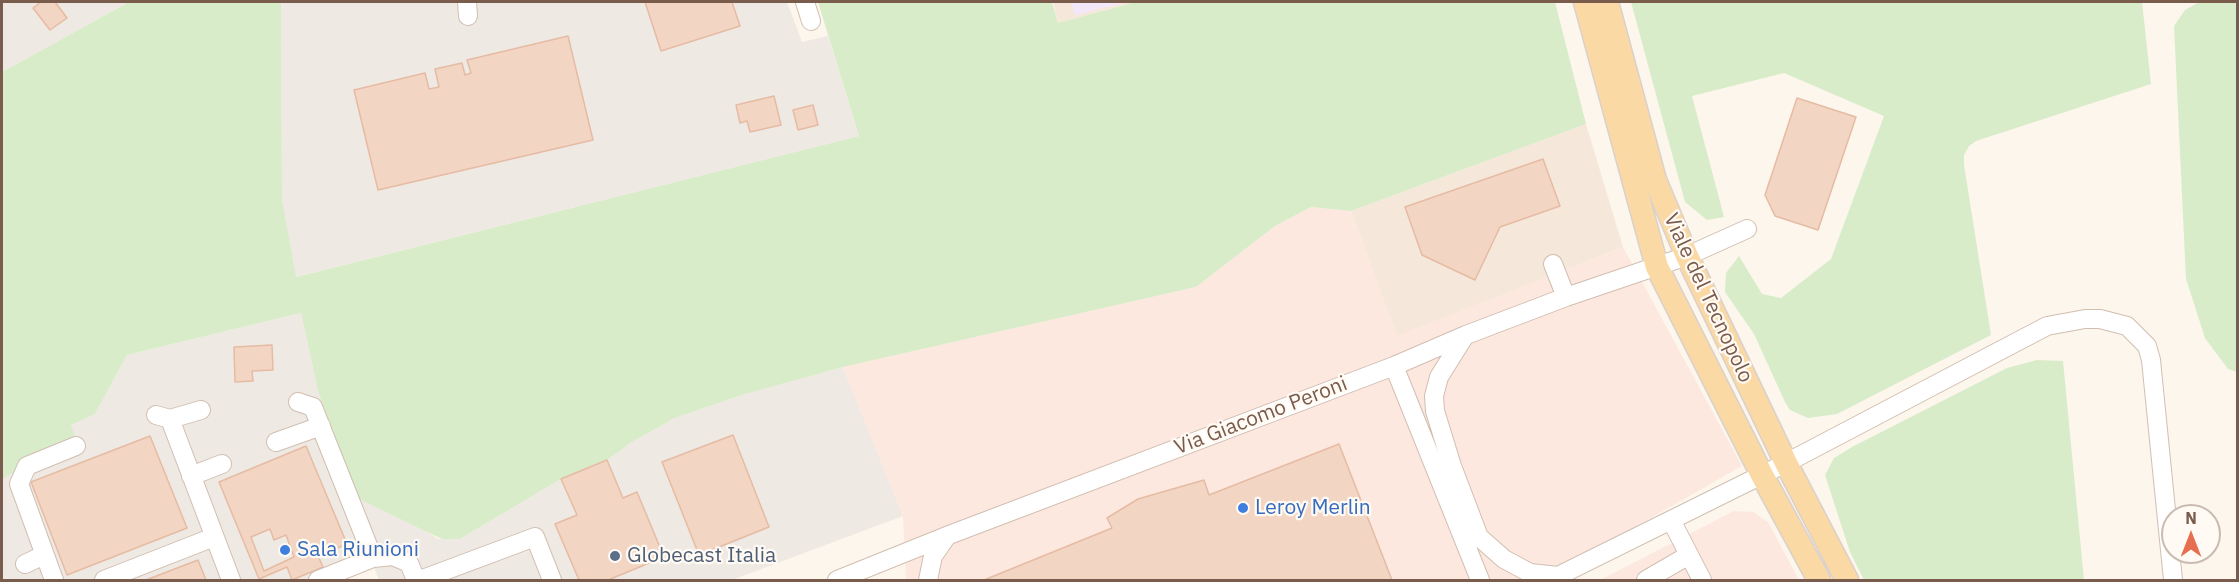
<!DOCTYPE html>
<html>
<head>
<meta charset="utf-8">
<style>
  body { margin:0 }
  #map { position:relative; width:2239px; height:582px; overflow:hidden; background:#fdf6ec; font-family:"IBM Plex Sans",sans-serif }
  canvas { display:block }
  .frame { position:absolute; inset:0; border:3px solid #7a5c4d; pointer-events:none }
  .north { position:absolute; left:2161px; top:504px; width:60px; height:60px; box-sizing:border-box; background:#fffaf3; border:2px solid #cabbb1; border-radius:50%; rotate:0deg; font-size:16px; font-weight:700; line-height:24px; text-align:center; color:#7a5c4d }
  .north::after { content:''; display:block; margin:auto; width:21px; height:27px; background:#e76f51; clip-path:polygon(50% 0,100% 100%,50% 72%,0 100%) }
</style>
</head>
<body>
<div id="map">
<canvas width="2239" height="582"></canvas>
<div class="frame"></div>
<div class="north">N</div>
</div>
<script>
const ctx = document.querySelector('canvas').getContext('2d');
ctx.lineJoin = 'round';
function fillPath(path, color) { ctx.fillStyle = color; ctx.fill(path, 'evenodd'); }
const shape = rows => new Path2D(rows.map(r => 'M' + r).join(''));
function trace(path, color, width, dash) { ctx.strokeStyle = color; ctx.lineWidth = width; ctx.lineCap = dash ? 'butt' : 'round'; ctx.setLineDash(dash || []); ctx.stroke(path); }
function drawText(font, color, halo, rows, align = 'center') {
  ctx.font = font + ' "IBM Plex Sans",sans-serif'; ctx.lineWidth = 4.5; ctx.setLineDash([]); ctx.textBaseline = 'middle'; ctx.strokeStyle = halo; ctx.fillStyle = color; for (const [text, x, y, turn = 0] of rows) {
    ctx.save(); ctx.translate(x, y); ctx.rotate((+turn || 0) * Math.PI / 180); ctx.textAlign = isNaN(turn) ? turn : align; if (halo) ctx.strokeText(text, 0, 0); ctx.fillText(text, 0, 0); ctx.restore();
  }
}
fillPath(shape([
  [1053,2,1136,2,1058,23],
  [1586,124,1623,247,1397,337,1351,211]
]), '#f5e8da');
fillPath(shape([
  [1311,207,1351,211,1397,336,1623,247,1742,466,1542,580,906,580,903,516,843,367,1196,287,1275,226],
  [1734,511,1753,512,1768,522,1799,580,1600,580]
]), '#fde8e0');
fillPath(shape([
  [2,2,129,2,2,72],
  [281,2,787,2,802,42,828,36,859,136,295,277,282,199],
  [301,313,318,391,366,489,438,539,460,539,561,479,607,460,632,442,675,418,742,395,843,367,903,516,732,580,379,580,374,568,340,580,2,580,2,479,71,425,95,414,127,355]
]), '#efe9e4');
fillPath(shape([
  [1071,2,1127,2,1075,15]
]), '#f3e8fa');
fillPath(shape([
  [129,2,281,2,282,199,296,277,859,136,818,2,1052,2,1058,23,1136,2,1555,2,1586,124,1351,211,1311,207,1275,226,1196,287,843,367,742,395,675,418,632,442,607,460,561,479,460,539,442,539,359,499,318,391,301,313,127,355,95,414,71,425,75,437,2,479,2,72],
  [1631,2,2142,2,2151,84,1976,141,1969,146,1964,155,1964,165,1991,335,1837,414,1808,418,1790,410,1785,402,1754,334,1725,292,1726,273,1739,256,1762,294,1781,298,1831,259,1884,116,1784,73,1692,96,1724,217,1707,220,1685,202],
  [2199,2,2237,2,2237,372,2228,369,2205,338,2186,279,2174,26,2185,10],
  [2037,360,2063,361,2084,580,1864,580,1850,552,1825,475,1834,458,1852,447,2007,368]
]), '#d8ecc9');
const building = shape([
  [41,2,55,2,67,18,50,30,33,8,41,2],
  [645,2,732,2,740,26,661,51,645,2],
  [568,36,593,140,378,190,354,90,425,73,429,89,439,87,435,69,462,63,465,75,471,73,467,60,568,36],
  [774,96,781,125,750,132,747,121,740,123,736,105,774,96],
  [1797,98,1856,117,1818,230,1775,216,1765,195,1797,98],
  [813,105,818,125,798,130,793,110,813,105],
  [1543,159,1560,206,1500,227,1475,280,1422,255,1405,207,1543,159],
  [272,345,273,370,252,371,253,381,235,382,234,347,272,345],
  [733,435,769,527,699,555,662,462,733,435],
  [150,436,187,528,67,575,31,482,150,436],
  [1339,444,1392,580,984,580,1112,528,1107,518,1138,499,1204,480,1209,495,1339,444],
  [306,446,347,544,318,556,323,567,292,580,287,567,259,579,219,482,306,446],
  [607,460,623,498,637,492,664,557,608,580,579,580,555,524,577,515,561,479,607,460],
  [270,529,274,540,286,535,294,557,264,571,251,537,270,529],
  [198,560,206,580,146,580,198,560]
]);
fillPath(building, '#f3d5c3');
trace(building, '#e6bba3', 1.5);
const minor = shape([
  [467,2,468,16],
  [805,2,811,21],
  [1553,264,1566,297],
  [1464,337,1439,377,1434,396,1435,411,1452,466,1479,537,1504,559,1530,573,1558,576],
  [1394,366,1480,580],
  [298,402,313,407,373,558,318,580],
  [156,415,170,419,231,580],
  [170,419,201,410],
  [276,442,321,426],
  [191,476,222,464],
  [1671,520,1702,580],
  [373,558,393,556,409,563,416,580],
  [25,564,44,555],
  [54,580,19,484,27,466,76,446],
  [104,580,214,537],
  [420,580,535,537,552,580],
  [837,580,949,535,1394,366,1466,335,1566,297,1687,256,1747,229],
  [928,580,933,556,947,536],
  [1550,580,1786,463,2047,326,2085,319,2100,319,2127,326,2147,346,2151,360,2173,580],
  [1646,580,1689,555]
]);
const major = shape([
  [1585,2,1657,267,1762,475,1819,580],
  [1607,2,1655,180,1687,256,1786,463,1847,580]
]);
trace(minor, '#d1beb0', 20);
trace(major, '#dad1cd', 25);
trace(minor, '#fff', 18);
trace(major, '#fbd9a5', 22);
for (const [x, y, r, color] of [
  [1243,508,6,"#3f7fe0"],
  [285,550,6,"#3f7fe0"],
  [615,556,6,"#5c6f8a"]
]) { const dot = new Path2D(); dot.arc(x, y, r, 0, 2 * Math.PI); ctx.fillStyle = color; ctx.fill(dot); trace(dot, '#fffaf3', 2); }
drawText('21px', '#7a5c4d', '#fffaf3', [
  ["Viale del Tecnopolo",1708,298,65],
  ["Via Giacomo Peroni",1261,416,-21]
]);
drawText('21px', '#366cbe', '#fffaf3', [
  ["Leroy Merlin",1255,508],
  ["Sala Riunioni",297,550]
], 'left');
drawText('21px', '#4e5e75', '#fffaf3', [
  ["Globecast Italia",627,556]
], 'left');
</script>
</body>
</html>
